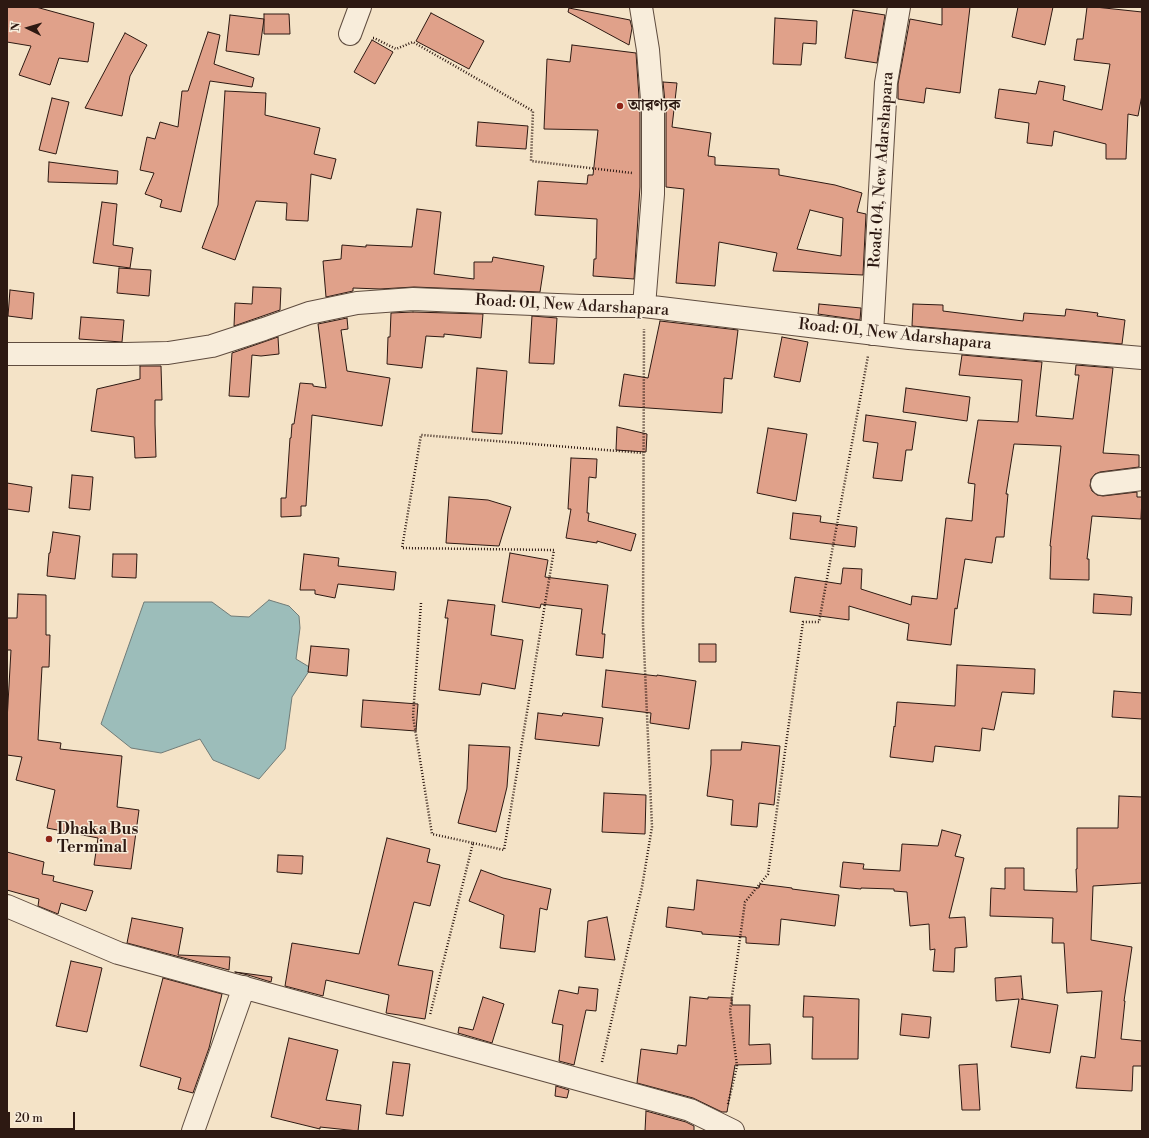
<!DOCTYPE html>
<html>
<head>
<meta charset="utf-8">
<style>
  body { margin:0 }
  #map { position:relative; width:1149px; height:1138px; overflow:hidden; background:#f4e3c7; font-family:"Libre Bodoni",serif }
  canvas { display:block }
  .frame { position:absolute; inset:0; border:8px solid #2d1912; pointer-events:none }
  .north { position:absolute; left:8px; top:8px; width:40px; height:40px; -webkit-text-stroke:3px #f8eddb; paint-order:stroke; rotate:275deg; font-size:11px; font-weight:700; line-height:16px; text-align:center; color:#2d1912 }
  .north::after { content:''; display:block; margin:auto; width:14px; height:18px; background:#2d1912; clip-path:polygon(50% 0,100% 100%,50% 72%,0 100%) }
  .scale { position:absolute; left:8px; top:1112px; width:67px; height:18px; box-sizing:border-box; border:2px solid #2d1912; border-top:0; padding-left:5px; font-size:12px; line-height:14px; white-space:nowrap; color:#2d1912; -webkit-text-stroke:3px #f8eddb; paint-order:stroke }
</style>
</head>
<body>
<div id="map">
<canvas width="1149" height="1138"></canvas>
<div class="frame"></div>
<div class="north">N</div>
<div class="scale">20 m</div>
</div>
<script>
const ctx = document.querySelector('canvas').getContext('2d');
ctx.lineJoin = 'round';
function fillPath(path, color) { ctx.fillStyle = color; ctx.fill(path, 'evenodd'); }
const shape = rows => new Path2D(rows.map(r => 'M' + r).join(''));
function trace(path, color, width, dash) { ctx.strokeStyle = color; ctx.lineWidth = width; ctx.lineCap = dash ? 'butt' : 'round'; ctx.setLineDash(dash || []); ctx.stroke(path); }
function drawText(font, color, halo, rows, align = 'center') {
  ctx.font = font + ' "Libre Bodoni","Noto Serif Bengali",serif'; ctx.lineWidth = 3; ctx.setLineDash([]); ctx.textBaseline = 'middle'; ctx.strokeStyle = halo; ctx.fillStyle = color; for (const [text, x, y, turn = 0] of rows) {
    ctx.save(); ctx.translate(x, y); ctx.rotate((+turn || 0) * Math.PI / 180); ctx.textAlign = isNaN(turn) ? turn : align; if (halo) ctx.strokeText(text, 0, 0); ctx.fillText(text, 0, 0); ctx.restore();
  }
}
const water = shape([
  [269,600,289,606,299,616,300,628,296,659,311,668,292,697,285,749,259,779,213,760,200,739,161,753,131,748,101,724,144,602,212,602,231,616,249,617,269,600]
]);
fillPath(water, '#9cbdba');
trace(water, '#707b77', 1);
const building = shape([
  [7,7,36,7,94,23,88,62,59,58,50,85,19,75,31,46,7,42,7,7],
  [942,7,970,7,960,93,926,88,924,103,898,99,898,84,910,19,942,25,942,7],
  [1018,7,1053,7,1045,45,1012,37,1018,7],
  [1087,7,1095,7,1142,12,1142,95,1138,116,1128,114,1126,159,1106,159,1106,144,1054,131,1052,146,1027,143,1029,123,995,118,999,89,1036,94,1039,81,1065,86,1063,100,1102,110,1110,64,1074,60,1077,39,1083,39,1087,7],
  [569,8,630,20,632,28,629,45,568,12,569,8],
  [853,10,885,15,877,63,845,58,853,10],
  [431,13,484,41,469,69,416,41,431,13],
  [264,14,289,14,290,34,264,34,264,14],
  [230,15,264,19,259,55,226,51,230,15],
  [775,18,817,21,816,44,803,43,801,65,773,64,775,18],
  [208,32,220,35,214,64,254,78,252,87,210,81,181,212,160,207,162,200,145,194,154,173,140,170,147,137,155,139,160,122,178,127,182,91,188,91,208,32],
  [125,33,147,45,130,76,122,116,85,108,125,33],
  [372,40,393,52,375,84,354,72,372,40],
  [572,45,636,53,640,112,640,187,634,279,593,276,594,259,596,259,597,219,535,215,538,181,587,184,588,175,593,175,598,130,544,129,547,59,570,62,572,45],
  [663,82,677,83,672,127,711,133,708,156,715,157,715,165,779,169,779,175,835,185,862,193,857,212,866,214,863,275,773,271,777,253,719,242,715,286,676,283,684,189,666,187,666,112,663,82],
  [810,210,843,218,841,256,797,249,810,210],
  [225,91,266,93,265,115,320,128,314,154,336,159,331,179,311,174,308,221,286,220,287,203,256,201,235,260,202,248,218,205,225,91],
  [52,98,69,102,56,154,39,150,52,98],
  [478,122,528,126,526,149,476,146,478,122],
  [49,162,118,171,117,184,48,182,49,162],
  [102,202,117,204,113,245,133,248,130,268,93,263,102,202],
  [417,209,441,212,434,274,474,279,474,262,492,262,493,257,544,266,540,292,414,287,380,289,353,288,353,291,326,297,323,261,341,259,342,245,366,247,366,245,412,247,417,209],
  [119,268,151,270,149,296,117,293,119,268],
  [253,287,281,288,280,310,234,326,235,303,252,304,253,287],
  [10,290,34,293,32,319,8,316,10,290],
  [819,304,861,308,860,320,818,314,819,304],
  [913,304,943,305,943,311,1023,321,1024,313,1065,316,1066,309,1098,313,1097,316,1125,320,1122,344,912,326,913,304],
  [413,312,483,314,481,338,444,334,444,337,426,336,422,368,387,364,388,337,390,337,391,313,413,312],
  [532,316,557,318,554,364,529,363,532,316],
  [81,317,124,320,122,342,79,339,81,317],
  [347,318,348,329,341,330,347,371,390,378,382,426,312,415,306,506,301,506,301,516,281,517,281,498,286,498,290,438,291,438,292,424,294,424,300,383,313,384,313,386,326,388,318,324,347,318],
  [660,321,738,330,732,379,724,378,722,413,619,406,624,374,648,378,660,321],
  [278,337,279,354,261,356,252,355,249,397,229,396,232,353,278,337],
  [782,337,808,342,800,382,774,377,782,337],
  [962,355,1042,362,1036,416,1073,419,1079,375,1075,375,1076,365,1113,368,1103,453,1139,455,1139,467,1100,472,1095,474,1091,479,1090,486,1092,491,1097,495,1103,496,1137,492,1137,497,1142,497,1141,519,1092,516,1087,559,1089,559,1089,580,1050,579,1051,546,1050,546,1061,446,1014,444,1006,494,1008,494,1004,537,996,537,992,563,965,559,957,609,955,608,951,645,907,640,909,624,849,606,849,620,790,612,795,577,841,584,843,568,862,569,861,589,911,605,912,596,937,599,946,518,972,521,975,484,968,483,978,420,1018,422,1022,380,959,375,962,355],
  [140,366,161,366,162,400,155,400,155,424,156,457,135,458,134,437,91,431,97,389,140,379,140,366],
  [477,368,507,371,502,434,472,432,477,368],
  [906,388,970,397,967,421,903,412,906,388],
  [866,415,916,422,912,450,906,450,902,481,873,478,878,443,863,441,866,415],
  [617,427,647,434,646,452,616,450,617,427],
  [768,428,807,434,796,501,757,493,768,428],
  [571,458,597,459,596,478,589,477,587,513,589,513,588,521,636,534,631,551,597,541,597,543,566,538,571,509,568,509,571,458],
  [72,475,93,477,90,510,69,508,72,475],
  [7,483,32,487,29,512,7,509,7,483],
  [449,497,488,500,511,507,499,546,446,543,449,497],
  [793,513,821,516,820,522,857,527,855,547,790,539,793,513],
  [53,532,80,536,75,579,47,576,49,553,50,553,53,532],
  [510,553,548,560,545,577,608,585,602,634,605,634,603,658,576,655,582,609,541,604,540,608,502,602,510,553],
  [113,554,137,554,136,578,112,577,113,554],
  [304,554,339,558,338,566,396,572,394,590,338,584,335,598,315,594,315,590,300,590,304,554],
  [18,594,46,595,46,635,50,635,49,667,42,667,38,740,61,743,60,749,122,756,117,807,139,810,131,869,94,865,98,838,47,828,55,790,16,780,22,757,7,755,7,721,11,650,7,650,7,618,17,618,18,594],
  [1094,594,1132,597,1131,615,1093,613,1094,594],
  [448,600,495,605,491,635,523,640,515,689,482,683,480,695,439,690,448,618,445,618,448,600],
  [699,644,716,644,716,662,699,662,699,644],
  [311,646,349,649,347,676,308,672,311,646],
  [957,665,1035,669,1034,694,1002,692,994,730,982,728,980,751,935,746,933,762,890,757,894,726,895,727,897,702,955,706,957,665],
  [606,670,657,676,657,675,696,681,689,729,650,723,651,713,602,707,606,670],
  [1114,691,1142,693,1142,719,1112,717,1114,691],
  [363,700,418,704,416,731,361,727,363,700],
  [538,713,562,716,563,713,603,718,599,746,535,739,538,713],
  [742,742,780,746,774,805,759,803,757,827,731,825,733,800,707,796,711,764,711,750,741,750,742,742],
  [469,745,510,747,507,787,496,832,458,823,467,789,469,745],
  [604,793,646,795,645,834,602,832,604,793],
  [1119,796,1142,797,1142,883,1093,886,1091,940,1132,947,1124,1001,1125,1001,1121,1039,1142,1041,1142,1066,1133,1066,1132,1091,1076,1088,1081,1056,1095,1058,1102,991,1067,993,1064,943,1052,943,1053,918,990,916,991,888,1005,889,1005,868,1024,868,1024,890,1077,892,1076,869,1077,869,1077,828,1118,828,1119,796],
  [942,830,961,835,955,856,964,858,949,918,965,917,967,947,955,948,954,972,933,971,935,949,930,950,929,924,910,926,907,892,894,891,894,889,861,888,861,889,840,887,843,862,864,864,863,869,900,871,902,844,938,846,942,830],
  [387,838,430,849,427,862,440,865,430,906,414,902,398,965,433,971,425,1019,386,1013,389,995,326,980,323,996,285,986,292,943,359,954,387,838],
  [7,852,44,862,42,874,54,876,53,881,93,891,86,911,61,903,58,914,38,906,39,899,7,890,7,852],
  [278,855,303,856,302,874,277,872,278,855],
  [481,870,503,878,551,889,547,910,540,908,535,952,500,948,504,915,469,901,481,870],
  [697,880,759,888,760,884,792,888,792,889,839,895,835,926,781,919,779,945,746,943,746,937,702,934,702,932,666,927,668,907,694,910,697,880],
  [607,917,615,960,585,957,588,921,607,917],
  [132,918,183,928,178,955,230,957,229,970,127,943,132,918],
  [71,961,102,968,87,1032,56,1026,71,961],
  [235,972,272,977,271,982,248,975,235,972],
  [1021,976,1023,999,1021,999,1058,1005,1050,1053,1011,1047,1019,999,996,1001,995,978,1021,976],
  [163,978,222,994,209,1048,193,1093,178,1089,181,1078,140,1066,163,978],
  [579,987,598,989,596,1011,586,1010,574,1065,559,1061,563,1025,552,1023,559,990,578,994,579,987],
  [804,996,859,999,858,1059,812,1059,813,1017,803,1017,804,996],
  [483,997,504,1004,492,1043,458,1033,459,1027,473,1030,483,997],
  [690,997,708,999,708,997,732,998,732,1005,750,1005,749,1045,770,1044,771,1064,735,1065,727,1112,722,1112,693,1098,637,1083,641,1049,677,1054,678,1045,686,1046,690,997],
  [902,1014,931,1017,929,1038,900,1035,902,1014],
  [289,1038,338,1050,326,1100,361,1105,358,1131,320,1127,320,1129,271,1117,289,1038],
  [393,1062,410,1064,403,1116,386,1114,393,1062],
  [977,1064,980,1110,962,1110,959,1065,977,1064],
  [556,1086,569,1090,567,1098,555,1096,556,1086],
  [646,1111,686,1122,694,1126,694,1131,645,1131,646,1111]
]);
fillPath(building, '#e0a18a');
trace(building, '#2d1912', 1);
const minor = shape([
  [641,7,648,50,653,112,653,194,644,306],
  [350,34,360,7],
  [872,334,886,83,899,7],
  [7,354,125,354,168,353,212,346,264,329,309,313,357,303,413,299,581,306,644,306,909,338,1142,358],
  [1102,484,1142,479],
  [7,906,118,953,690,1110,733,1131],
  [193,1131,244,987]
]);
trace(minor, '#5f4c3f', 24);
trace(shape([
  [373,38,374,38,396,49,413,42,533,111,531,161,632,173],
  [421,603,413,716,432,834,473,843,430,1015],
  [473,843,504,850,554,550,402,548,421,435,643,453],
  [602,1062,642,887,652,827,643,625,644,329],
  [728,1104,737,1066,730,1011,745,902,768,874,803,622,819,622,868,356]
]), '#2d1912', 2.5, [1, 2]);
trace(minor, '#f8eddb', 22);
for (const [x, y, r, color] of [
  [620,106,4,"#8f2418"],
  [49,839,4,"#8f2418"]
]) { const dot = new Path2D(); dot.arc(x, y, r, 0, 2 * Math.PI); ctx.fillStyle = color; ctx.fill(dot); trace(dot, '#f8eddb', 1.5); }
drawText('bold 16px', '#2d1912', '#f8eddb', [
  ["আরণ্যক",628,106],
  ["Dhaka Bus",57,830],
  ["Terminal",57,848]
], 'left');
drawText('16px', '#2d1912', '#f8eddb', [
  ["Road: 04, New Adarshapara",882,170,-86],
  ["Road: 01, New Adarshapara",572,306,3],
  ["Road: 01, New Adarshapara",895,335,6]
]);
</script>
</body>
</html>
